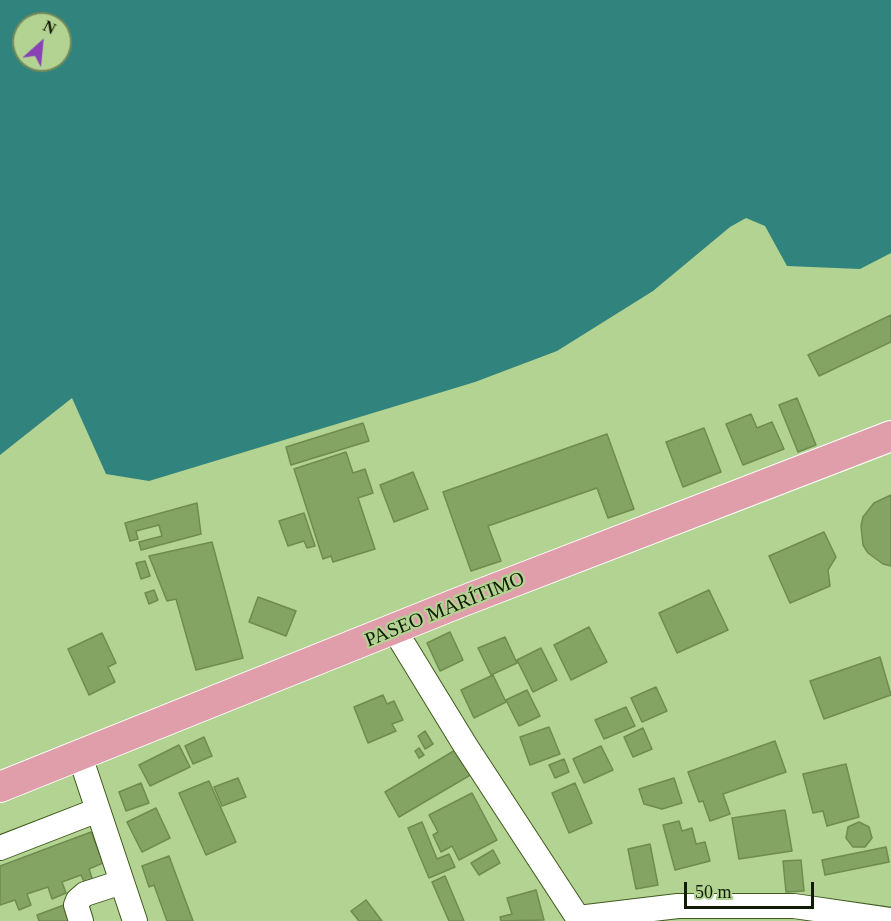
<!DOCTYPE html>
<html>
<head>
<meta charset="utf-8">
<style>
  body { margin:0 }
  #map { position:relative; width:891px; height:921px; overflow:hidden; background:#b2d391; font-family:"Times New Roman",serif }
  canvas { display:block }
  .north { position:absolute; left:12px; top:12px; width:60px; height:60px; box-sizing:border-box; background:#b2d391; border:2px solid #728a59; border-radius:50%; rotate:27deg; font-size:16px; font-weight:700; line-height:24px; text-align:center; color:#111c04 }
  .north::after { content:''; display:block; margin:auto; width:21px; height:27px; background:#8842b5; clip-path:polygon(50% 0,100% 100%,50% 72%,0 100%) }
  .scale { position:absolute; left:684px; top:882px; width:130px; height:27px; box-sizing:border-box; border:3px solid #111c04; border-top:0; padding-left:8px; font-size:18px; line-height:21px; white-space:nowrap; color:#111c04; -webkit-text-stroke:4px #b2d391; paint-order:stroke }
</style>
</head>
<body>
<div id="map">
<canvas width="891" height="921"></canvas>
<div class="north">N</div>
<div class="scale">50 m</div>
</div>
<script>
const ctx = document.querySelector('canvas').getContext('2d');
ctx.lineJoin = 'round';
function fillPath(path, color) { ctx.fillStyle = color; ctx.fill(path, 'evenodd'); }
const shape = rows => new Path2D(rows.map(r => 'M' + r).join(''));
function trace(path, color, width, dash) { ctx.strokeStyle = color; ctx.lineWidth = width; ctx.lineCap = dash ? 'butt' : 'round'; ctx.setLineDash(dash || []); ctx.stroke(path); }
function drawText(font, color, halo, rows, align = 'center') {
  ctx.font = font + ' "Times New Roman",serif'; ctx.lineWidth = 4.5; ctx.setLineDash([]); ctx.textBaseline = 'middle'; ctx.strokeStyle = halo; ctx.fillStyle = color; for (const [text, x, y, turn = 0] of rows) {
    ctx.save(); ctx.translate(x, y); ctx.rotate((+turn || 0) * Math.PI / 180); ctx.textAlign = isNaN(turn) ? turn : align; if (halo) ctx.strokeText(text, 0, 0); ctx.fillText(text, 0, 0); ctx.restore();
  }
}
fillPath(shape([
  [0,0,891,0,891,253,860,269,787,266,765,226,746,218,730,227,653,291,557,351,475,382,149,481,106,474,72,398,0,455],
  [24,24,60,24,60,60,24,60]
]), '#31837e');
const building = shape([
  [891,315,891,342,819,376,808,355,891,315],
  [797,398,816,445,798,452,779,405,797,398],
  [751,414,757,428,772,422,784,449,743,465,726,424,751,414],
  [363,423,369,441,291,465,286,447,363,423],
  [704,428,721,472,683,487,666,442,704,428],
  [607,434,634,509,608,518,597,488,488,526,501,561,471,571,443,492,607,434],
  [346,452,353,473,365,469,373,493,358,498,375,549,333,562,331,556,323,559,294,469,346,452],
  [413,472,428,509,394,522,380,485,413,472],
  [891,495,891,566,883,564,868,553,863,545,861,526,863,517,874,503,891,495],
  [197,503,201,534,141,550,139,542,162,536,159,525,136,531,138,539,130,541,125,523,197,503],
  [304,513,315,546,307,548,304,541,288,546,279,521,304,513],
  [824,532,836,557,828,570,830,586,790,603,769,556,824,532],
  [212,542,243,658,196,670,176,599,167,601,149,556,212,542],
  [145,561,150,576,141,579,136,563,145,561],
  [154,590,158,600,149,604,145,593,154,590],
  [709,590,728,630,677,653,659,613,709,590],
  [258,597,296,611,286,636,249,622,258,597],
  [589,627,607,662,571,680,554,645,589,627],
  [450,632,463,660,440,671,427,643,450,632],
  [102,633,116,663,108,667,115,682,89,695,68,649,102,633],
  [505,637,517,663,491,675,478,648,505,637],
  [541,648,557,680,533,692,517,660,541,648],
  [880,657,891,695,824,719,810,681,880,657],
  [493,675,506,702,474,718,461,690,493,675],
  [656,687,667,711,642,722,631,698,656,687],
  [527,690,540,716,519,726,506,700,527,690],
  [383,695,387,704,394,701,403,720,392,724,396,731,368,743,354,707,383,695],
  [626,707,635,726,604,739,595,720,626,707],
  [549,727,560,754,530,765,520,737,549,727],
  [643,728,652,749,633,757,624,737,643,728],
  [425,731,433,744,425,749,418,736,425,731],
  [204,737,212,756,193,764,185,746,204,737],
  [775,741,786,772,723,794,730,814,710,821,703,801,699,802,688,772,775,741],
  [179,745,190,767,150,786,139,765,179,745],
  [601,746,613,770,584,783,573,759,601,746],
  [419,748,424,755,419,758,415,751,419,748],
  [457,749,472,774,399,817,385,792,457,749],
  [564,759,569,772,555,778,549,765,564,759],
  [846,764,859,817,827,826,823,811,813,813,803,774,846,764],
  [238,778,246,797,222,806,214,787,238,778],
  [674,778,682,803,662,809,644,804,639,789,674,778],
  [209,781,236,842,206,855,179,793,209,781],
  [141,783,149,803,126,811,119,792,141,783],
  [575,783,592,823,569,833,552,793,575,783],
  [472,793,497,840,459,860,452,846,441,852,433,835,438,832,429,815,472,793],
  [156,808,170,838,142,852,127,822,156,808],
  [785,810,792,851,739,859,732,818,785,810],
  [679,821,682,831,692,828,696,844,705,842,710,861,675,870,663,825,679,821],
  [422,822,437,859,449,854,455,867,429,878,408,828,422,822],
  [859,822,869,827,872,838,865,847,853,847,846,838,848,827,859,822],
  [91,832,103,863,89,869,93,881,85,884,81,875,62,882,66,893,52,899,48,887,27,894,31,905,19,910,15,900,0,905,0,866,91,832],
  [650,844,658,885,636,889,628,849,650,844],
  [886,847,889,862,825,875,822,860,886,847],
  [493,850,500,863,479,875,471,863,493,850],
  [169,856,193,921,167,921,154,885,149,887,142,866,169,856],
  [801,860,804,891,786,892,783,861,801,860],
  [445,876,464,921,449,921,432,882,445,876],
  [536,890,544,920,501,921,500,917,512,914,507,898,536,890],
  [366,900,382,921,359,921,351,911,366,900],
  [64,905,71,921,39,921,37,915,64,905]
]);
fillPath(building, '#84a464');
trace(building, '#6e8c4e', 1.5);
const minor = shape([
  [394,629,465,745,580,921],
  [80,756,135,921],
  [0,848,98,810],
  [578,918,678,906,794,906,891,920],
  [81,921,76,905,78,900,85,894,122,882]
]);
const major = shape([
  [0,787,463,601,891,436]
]);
trace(minor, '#3f5b1d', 26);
trace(major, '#fff', 32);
trace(minor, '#fff', 24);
trace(major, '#e09eab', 30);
drawText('20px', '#111c04', '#b2d391', [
  ["PASEO MARÍTIMO",445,610,-22]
]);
</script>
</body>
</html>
